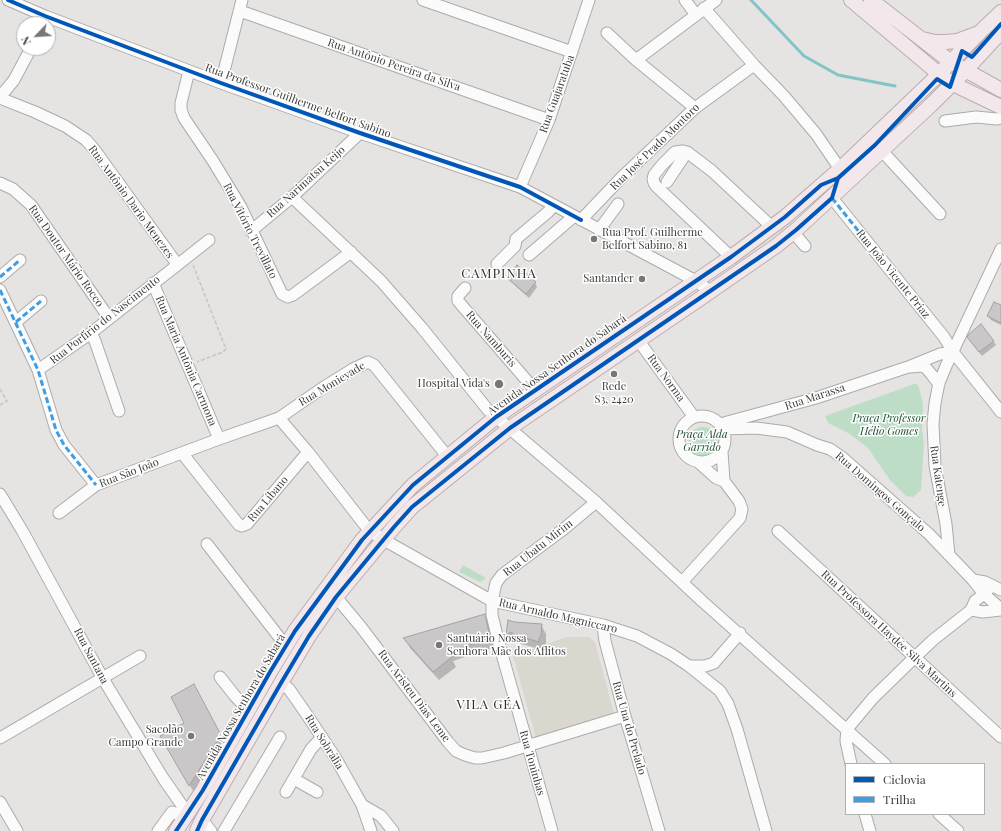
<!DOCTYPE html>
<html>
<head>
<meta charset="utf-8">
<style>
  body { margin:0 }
  #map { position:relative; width:1001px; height:831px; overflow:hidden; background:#e6e4e2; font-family:"Playfair Display",serif }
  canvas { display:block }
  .legend { position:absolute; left:845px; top:763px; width:140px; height:52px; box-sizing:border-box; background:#fff; border:1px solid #b1b1b0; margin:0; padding:5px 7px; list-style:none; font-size:12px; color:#3c3c3a }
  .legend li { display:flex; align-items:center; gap:8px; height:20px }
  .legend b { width:20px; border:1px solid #b1b1b0 }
  .north { position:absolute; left:16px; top:16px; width:40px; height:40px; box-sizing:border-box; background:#fff; border:1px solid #b1b1b0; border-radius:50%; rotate:245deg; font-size:11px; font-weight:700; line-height:16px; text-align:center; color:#3c3c3a }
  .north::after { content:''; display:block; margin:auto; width:14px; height:18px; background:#787775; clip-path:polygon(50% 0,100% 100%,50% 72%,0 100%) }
</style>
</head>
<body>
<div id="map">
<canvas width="1001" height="831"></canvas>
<ul class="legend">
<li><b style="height:5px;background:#0057b8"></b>Ciclovia</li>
<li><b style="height:5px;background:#3f9ee2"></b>Trilha</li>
</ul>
<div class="north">N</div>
</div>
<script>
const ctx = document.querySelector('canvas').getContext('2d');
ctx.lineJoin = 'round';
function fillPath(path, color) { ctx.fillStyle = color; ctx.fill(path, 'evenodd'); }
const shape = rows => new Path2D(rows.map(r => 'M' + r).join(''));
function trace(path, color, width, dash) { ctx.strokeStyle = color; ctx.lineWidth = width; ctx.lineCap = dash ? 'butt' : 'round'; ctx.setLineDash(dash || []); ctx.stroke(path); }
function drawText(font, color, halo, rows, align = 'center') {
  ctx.font = font + ' "Playfair Display",serif'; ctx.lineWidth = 3; ctx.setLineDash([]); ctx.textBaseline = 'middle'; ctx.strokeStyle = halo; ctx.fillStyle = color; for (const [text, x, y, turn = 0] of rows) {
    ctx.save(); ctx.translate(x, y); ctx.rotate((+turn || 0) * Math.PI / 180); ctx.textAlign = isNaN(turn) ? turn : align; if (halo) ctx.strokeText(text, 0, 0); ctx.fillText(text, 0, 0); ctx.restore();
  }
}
fillPath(shape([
  [566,637,589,637,595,642,614,714,536,738,513,656]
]), '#dad7cf');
fillPath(shape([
  [914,384,917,384,919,388,923,404,922,430,924,444,921,490,913,497,906,496,890,480,868,448,850,434,828,423,825,416],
  '688 442a15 15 0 1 1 30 0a15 15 0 1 1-30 0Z',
  [463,565,486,578,480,582,459,572]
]), '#beddc6');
fillPath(shape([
  [507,277,535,283,537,287,529,298,510,281],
  [1001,306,1001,325,991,320,988,316],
  [993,341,996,345,982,356,971,342],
  [485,616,490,625,495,647,453,661,456,667,439,680,410,648,405,639],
  [508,621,514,623,541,625,546,634,546,645,543,650,521,644,517,641,512,643,507,635],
  [199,695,226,744,195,794,161,737,185,723]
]), '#0003');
trace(shape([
  [751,0,804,56,838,75,895,86]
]), '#82c4c7', 3);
const building = shape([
  [517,265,536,282,526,294,506,277,517,265],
  [994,302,1001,305,1001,323,987,316,994,302],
  [981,324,994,341,979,352,967,337,969,334,981,324],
  [485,614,490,638,448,652,452,657,433,672,403,638,485,614],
  [508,620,514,622,542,624,541,636,539,638,539,642,515,635,511,632,506,635,508,620],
  [194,684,221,735,189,786,160,736,184,723,171,697,194,684]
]);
fillPath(building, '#c9c7c8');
trace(building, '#a3a1a2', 1);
const minor = shape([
  [8,0,45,16,221,83,360,133,520,187,696,281,710,291],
  [423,0,572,52],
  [685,0,696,15],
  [704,8,754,65,784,96,816,134,840,169],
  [240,11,549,120],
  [607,33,636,60,695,108],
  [636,60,716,0],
  [189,71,181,103,181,110,184,118,213,161,241,207,282,294,288,297,293,295,351,252],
  [221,83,242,0],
  [0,97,14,80,31,48],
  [0,98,35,112,65,126,86,140,94,149,177,264],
  [945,121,976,117,997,119,1001,118],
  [882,151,940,214],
  [667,182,687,152],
  [0,183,13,189,31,205,109,318],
  [520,187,549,120,589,0],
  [292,197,381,281,422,328,488,410,596,502,702,601,885,764],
  [832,198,944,337,953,352,1001,412],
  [581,220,622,177,695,108,754,65],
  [599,230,618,204],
  [251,231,292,197,360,133],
  [793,232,805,246],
  [529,255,573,217],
  [731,257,656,186,654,183,653,179,654,175,662,165,675,152,683,151,687,152,712,171,772,227],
  [497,264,515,246,516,239,548,212,553,206],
  [0,277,20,260],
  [153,283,219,439],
  [465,288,458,296,458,301,535,390],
  [0,290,38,370,56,430,64,445,96,485],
  [16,322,41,301],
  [91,333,95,341,119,411],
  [638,340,694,417],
  [911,367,921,366,926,368,932,375,939,384],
  [38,370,91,333,209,240],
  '679 439a23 23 0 1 1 46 0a23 23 0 1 1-46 0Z',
  [279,418,308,452,364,524,370,531,384,540,492,601,603,625,637,636,671,654,689,666,720,691,728,704,737,729,766,831],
  [720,424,816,398,908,367,940,354,953,352],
  [724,429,756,428,787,432,817,445,830,449,843,458,929,534,973,580,984,594,1001,609],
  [722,452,724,481],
  [182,453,239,525,242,526,247,524,308,452],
  [0,494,23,532,102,677,163,778,188,814],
  [59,513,96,485,219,439,279,418,324,387,353,369,368,362,374,365,447,456],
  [778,531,1001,737],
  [207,544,286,646],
  [949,555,946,524,935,466,933,424,935,403,939,383,946,366,1001,249],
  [973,580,985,582,1001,590],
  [683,581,740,518,742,509,739,501,724,481,716,478,698,462],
  [336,597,361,627,448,742,456,751,465,755,475,758,482,758,504,753,625,716],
  [971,610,983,612,1001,610],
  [603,625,605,641,625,716,659,831],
  [689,666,705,666,714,663,740,633],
  [220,677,235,696,248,710],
  [281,683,289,689,305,712,335,757,362,805,371,831],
  [0,738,140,656],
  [851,764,846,741,847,729,873,698,914,658,933,640,971,610,975,601,984,594,992,585],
  [294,779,317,792],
  [286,792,311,749,322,737],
  [0,802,17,831],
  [362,805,381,816,393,831],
  [865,814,870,831],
  [939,814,958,831],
  [202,820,211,831],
  [158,831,172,812,186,817],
  [224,831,280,737],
  [552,831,498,640,492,615,492,601,496,583,502,575,565,528,596,502]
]);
const major = shape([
  [851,0,939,74,953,84,1001,107],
  [871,0,951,62,1001,90],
  [922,39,935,42,946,42,957,41,976,34],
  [176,831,203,790,270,672,295,631,362,540,413,485,496,417,731,257,785,217,840,169,935,78,980,32,1001,12],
  [197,831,202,820,281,683,309,636,336,597,394,527,412,507,510,428,701,298,776,246,796,230,931,105,965,71,1001,32]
]);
trace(minor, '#acaba9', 13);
trace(major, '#bdacae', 16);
trace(shape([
  [193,265,226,349,223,352,197,362],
  [0,389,7,401,0,405]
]), '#c5c5c5', 1.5, [4, 2]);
trace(minor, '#fbfbfb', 11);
trace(major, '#f2e7ea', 14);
trace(shape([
  [832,198,864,238],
  [0,277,20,260],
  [0,290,38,370,56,430,64,445,96,485],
  [16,322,41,301]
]), '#3f9ee2', 3, [6, 3]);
trace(shape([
  [8,0,45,16,221,83,360,133,520,187,581,220],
  [176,831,203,790,270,672,295,631,362,540,413,485,496,417,731,257,785,217,821,185,838,178,875,145,937,79,950,87,962,51,972,57,1001,24],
  [197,831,202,820,281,683,309,636,336,597,394,527,412,507,510,428,776,246,796,230,832,198,838,178]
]), '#0057b8', 4);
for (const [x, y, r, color] of [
  [594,239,4,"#787775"],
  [642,279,4,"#787775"],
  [614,374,4,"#787775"],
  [499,384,5,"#787775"],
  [439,645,4,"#787775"],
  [191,736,4,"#787775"]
]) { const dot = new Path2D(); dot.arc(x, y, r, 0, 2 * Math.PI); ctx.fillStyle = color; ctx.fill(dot); trace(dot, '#fff', 1.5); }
drawText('11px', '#3c3c3a', '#fff', [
  ["Rua Antônio Pereira da Silva",394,65,19],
  ["Rua Guajaratuba",557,94,-70],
  ["Rua Professor Guilherme Belfort Sabino",298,101,20],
  ["Rua José Prado Montoro",655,147,-44],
  ["Rua Narimatsu Keijo",306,182,-42],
  ["Rua Antônio Dario Menezes",131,202,54],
  ["Rua Vitório Trevillato",250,231,63],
  ["Rua Doutor Mário Rocco",66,256,55],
  ["Rua João Vicente Priaz",893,274,51],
  ["Rua Porfírio do Nascimento",105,320,-38],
  ["Rua Namburis",491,339,49],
  ["Rua Maria Antônia Carmona",186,361,67],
  ["Avenida Nossa Senhora do Sabará",557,365,-35],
  ["Rua Norma",666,378,54],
  ["Rua Monievade",332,384,-31],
  ["Rua Marassa",815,397,-18],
  ["Rua São João",129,473,-21],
  ["Rua Katenge",938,476,82],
  ["Rua Domingos Gonçalo",880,492,41],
  ["Rua Líbano",268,499,-50],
  ["Rua Ubatu Mirim",538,548,-38],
  ["Rua Arnaldo Magniccaro",558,616,13],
  ["Rua Professora Haydée Silva Martins",889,634,43],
  ["Rua Santana",91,656,62],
  ["Rua Aristeu Dias Leme",414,696,53],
  ["Avenida Nossa Senhora do Sabará",241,707,-60],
  ["Rua Una do Prelado",629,728,74],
  ["Rua Sobrália",324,742,58],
  ["Rua Toninhas",532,763,74]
]);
drawText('11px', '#3c3c3a', '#fff', [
  ["Rua Prof. Guilherme",602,233,"left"],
  ["Belfort Sabino, 81",602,246,"left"],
  ["Santander",634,279],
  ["Hospital Vida's",490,384],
  ["Rede",614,387,"center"],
  ["S3, 2420",614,400,"center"],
  ["Santuário Nossa",447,639,"left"],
  ["Senhora Mãe dos Aflitos",447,652,"left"],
  ["Sacolão",183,730],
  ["Campo Grande",183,743]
], 'right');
drawText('italic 11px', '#1c4d31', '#fff', [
  ["Praça Professor",889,419],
  ["Hélio Gomes",889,432],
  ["Praça Alda",702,435],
  ["Garrido",702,448]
]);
ctx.letterSpacing = '1px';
drawText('13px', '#2f2e2b', '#fff', [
  ["CAMPINHA",499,274],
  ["VILA GÉA",489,705]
]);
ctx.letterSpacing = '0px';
</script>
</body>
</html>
